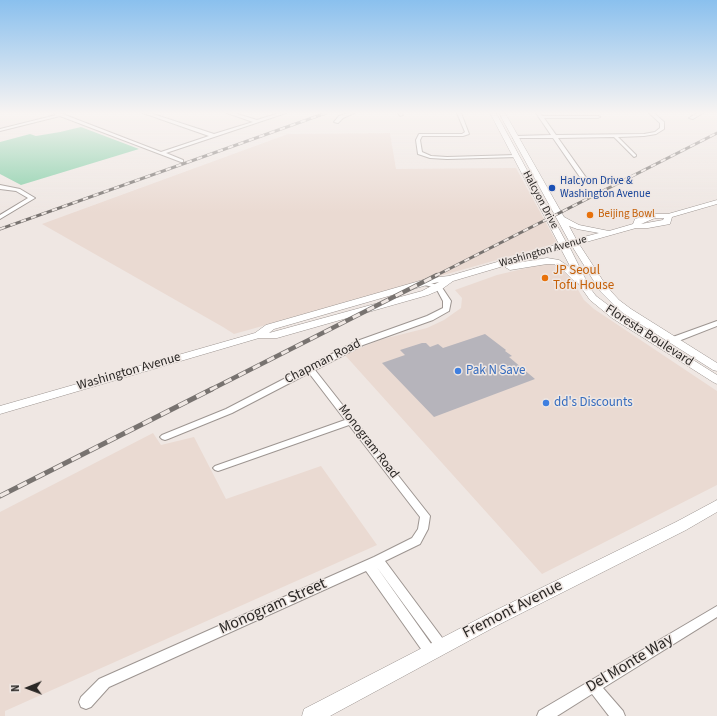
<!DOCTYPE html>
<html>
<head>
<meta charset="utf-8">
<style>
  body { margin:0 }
  #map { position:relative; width:717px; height:716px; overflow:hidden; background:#efe7e3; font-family:"Source Sans 3",sans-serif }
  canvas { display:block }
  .north { position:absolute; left:8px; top:668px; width:40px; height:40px; -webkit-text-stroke:3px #efe7e3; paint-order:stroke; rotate:269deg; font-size:11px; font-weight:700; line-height:16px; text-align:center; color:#2a2725 }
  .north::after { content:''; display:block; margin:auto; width:14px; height:18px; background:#2a2725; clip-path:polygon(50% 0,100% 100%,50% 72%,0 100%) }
</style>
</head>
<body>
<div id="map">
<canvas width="717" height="716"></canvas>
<div class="north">N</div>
</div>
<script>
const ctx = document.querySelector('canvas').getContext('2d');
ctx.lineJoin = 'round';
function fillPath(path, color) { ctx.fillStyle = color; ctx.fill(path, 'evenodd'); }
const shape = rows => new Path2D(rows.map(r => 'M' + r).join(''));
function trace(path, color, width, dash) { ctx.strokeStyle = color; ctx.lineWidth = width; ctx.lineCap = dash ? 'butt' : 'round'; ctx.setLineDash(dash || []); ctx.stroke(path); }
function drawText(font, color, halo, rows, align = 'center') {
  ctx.font = font + ' "Source Sans 3",sans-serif'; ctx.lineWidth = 3; ctx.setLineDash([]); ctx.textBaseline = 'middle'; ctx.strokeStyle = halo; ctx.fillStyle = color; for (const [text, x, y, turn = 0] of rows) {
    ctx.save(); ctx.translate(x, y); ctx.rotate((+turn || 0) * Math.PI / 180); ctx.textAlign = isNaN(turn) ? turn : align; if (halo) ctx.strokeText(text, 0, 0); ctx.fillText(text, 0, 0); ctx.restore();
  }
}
fillPath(shape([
  [390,133,396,169,516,168,557,243,234,334,223,327,42,224,288,134],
  [549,264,560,266,567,271,584,300,594,309,717,391,717,485,542,574,344,354,383,339,427,328,444,320,461,308,462,298,455,290,497,275,539,265],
  [153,433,161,445,194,437,226,499,321,466,377,545,5,711,5,716,0,716,0,512]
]), '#eadad2');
fillPath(shape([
  [81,127,139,149,21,185,0,174,0,142,30,134,36,136,60,132]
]), '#85cea7');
fillPath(shape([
  [485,334,506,350,505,351,512,356,509,357,535,379,434,417,382,363,405,355,400,350,422,343,426,343,430,347,438,344,443,348]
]), '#b6b4bb');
const street = shape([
  [54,113,60,113,161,152,209,136,143,113,150,113,214,134,253,122,227,113,234,113,257,120,279,113,286,113,166,153,183,160,183,162,181,162,60,116,0,131,0,129,56,115,54,113],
  [348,113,354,113,343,118,338,123,334,122,339,116,348,113],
  [398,113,402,113,403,115,400,116,398,113],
  [457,113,461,113,469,134,463,136,422,136,420,140,422,152,431,156,447,157,516,155,518,156,518,157,447,159,430,158,418,154,416,140,419,134,462,134,465,132,457,113],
  [536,113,540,113,542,116,598,116,600,117,598,118,544,118,556,135,644,134,655,132,660,128,660,123,649,113,654,113,664,122,664,129,656,134,644,136,618,137,636,155,636,156,634,157,614,137,558,138,587,179,584,181,582,180,553,138,513,138,513,137,515,136,551,135,536,113],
  [697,113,703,113,693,119,689,118,697,113],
  [0,185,20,189,35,198,0,219,0,215,28,198,16,191,0,189,0,185],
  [423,281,441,286,451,301,449,311,433,320,363,345,315,370,430,516,428,529,420,544,385,561,446,643,448,647,446,651,442,653,438,651,376,566,434,648,436,652,434,656,430,658,426,656,366,571,109,687,91,707,86,709,81,707,79,702,81,697,99,679,374,557,412,538,418,529,420,517,349,425,221,470,218,471,215,470,213,468,215,466,345,420,309,373,232,413,168,439,165,440,162,439,160,437,162,435,226,409,357,341,427,316,443,308,443,301,436,288,421,284,420,283,423,281],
  [717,321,717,326,676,342,670,342,669,340,670,338,717,321],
  [717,606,717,617,603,688,623,711,625,716,609,716,592,694,557,716,537,716,539,711,717,606]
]);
const secondary = shape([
  [490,113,496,113,566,242,569,241,499,113,505,113,564,217,579,225,609,231,633,224,635,219,652,214,668,214,717,200,717,204,672,217,670,224,648,228,636,228,579,244,607,287,619,300,631,309,717,363,717,371,713,370,623,313,613,304,600,291,572,246,569,246,590,288,596,296,620,314,717,375,717,384,713,382,612,318,590,300,578,283,575,282,562,269,554,264,547,264,510,270,505,267,510,264,547,258,559,260,571,268,561,249,453,281,442,289,428,295,277,338,259,338,0,414,0,406,255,333,266,325,430,278,449,276,559,244,490,113],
  [655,218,664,218,663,220,641,224,655,218],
  [569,226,577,229,599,233,576,239,569,226],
  [439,282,422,291,269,333,274,329,434,283,439,282],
  [717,500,717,512,686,530,500,624,330,716,302,716,304,709,488,614,676,522,717,500]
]);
trace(street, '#9d9591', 2);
trace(secondary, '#9d9591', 1);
fillPath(street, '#fff');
fillPath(secondary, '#fff');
const railFar2 = shape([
  [0,229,326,113],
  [435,276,717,133]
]);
const railFar1 = shape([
  [210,390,437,275]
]);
const rail = shape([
  [0,496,212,389]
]);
trace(railFar2, '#787370', 3);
trace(railFar1, '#787370', 4.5);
trace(rail, '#787370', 5);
trace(railFar2, '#efe7e3', 2, [5.5]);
trace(railFar1, '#efe7e3', 3, [8]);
trace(rail, '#efe7e3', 3.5, [10]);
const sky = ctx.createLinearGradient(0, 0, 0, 213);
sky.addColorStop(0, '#8ac0ee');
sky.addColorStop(0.53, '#f8f4f2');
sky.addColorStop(1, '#f8f4f200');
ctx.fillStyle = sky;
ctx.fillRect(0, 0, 717, 213);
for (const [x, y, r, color] of [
  [552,188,4,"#1a4fb4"],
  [590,215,4,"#e8710a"],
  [545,278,4,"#e8710a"],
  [458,371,4,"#3f7fe0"],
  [546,403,4,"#3f7fe0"]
]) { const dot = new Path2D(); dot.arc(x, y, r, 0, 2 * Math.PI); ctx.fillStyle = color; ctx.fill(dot); trace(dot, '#efe7e3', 1.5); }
drawText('11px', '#164399', '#efe7e3', [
  ["Halcyon Drive &",560,182],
  ["Washington Avenue",560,195]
], 'left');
drawText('11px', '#2a2725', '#efe7e3', [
  ["Halcyon Drive",540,200,62],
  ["Washington Avenue",543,252,-16]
]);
drawText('11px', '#c56008', '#efe7e3', [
  ["Beijing Bowl",598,215]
], 'left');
drawText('13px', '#c56008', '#efe7e3', [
  ["JP Seoul",553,271],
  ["Tofu House",553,286]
], 'left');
drawText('13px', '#2a2725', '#efe7e3', [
  ["Floresta Boulevard",649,336,33],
  ["Chapman Road",323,362,-27],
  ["Washington Avenue",129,372,-16],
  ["Monogram Road",368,442,52]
]);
drawText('13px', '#366cbe', '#efe7e3', [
  ["Pak N Save",466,371],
  ["dd's Discounts",554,403]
], 'left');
drawText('16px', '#2a2725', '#efe7e3', [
  ["Monogram Street",273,607,-24],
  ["Fremont Avenue",513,610,-27],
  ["Del Monte Way",630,664,-31]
]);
</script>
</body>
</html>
